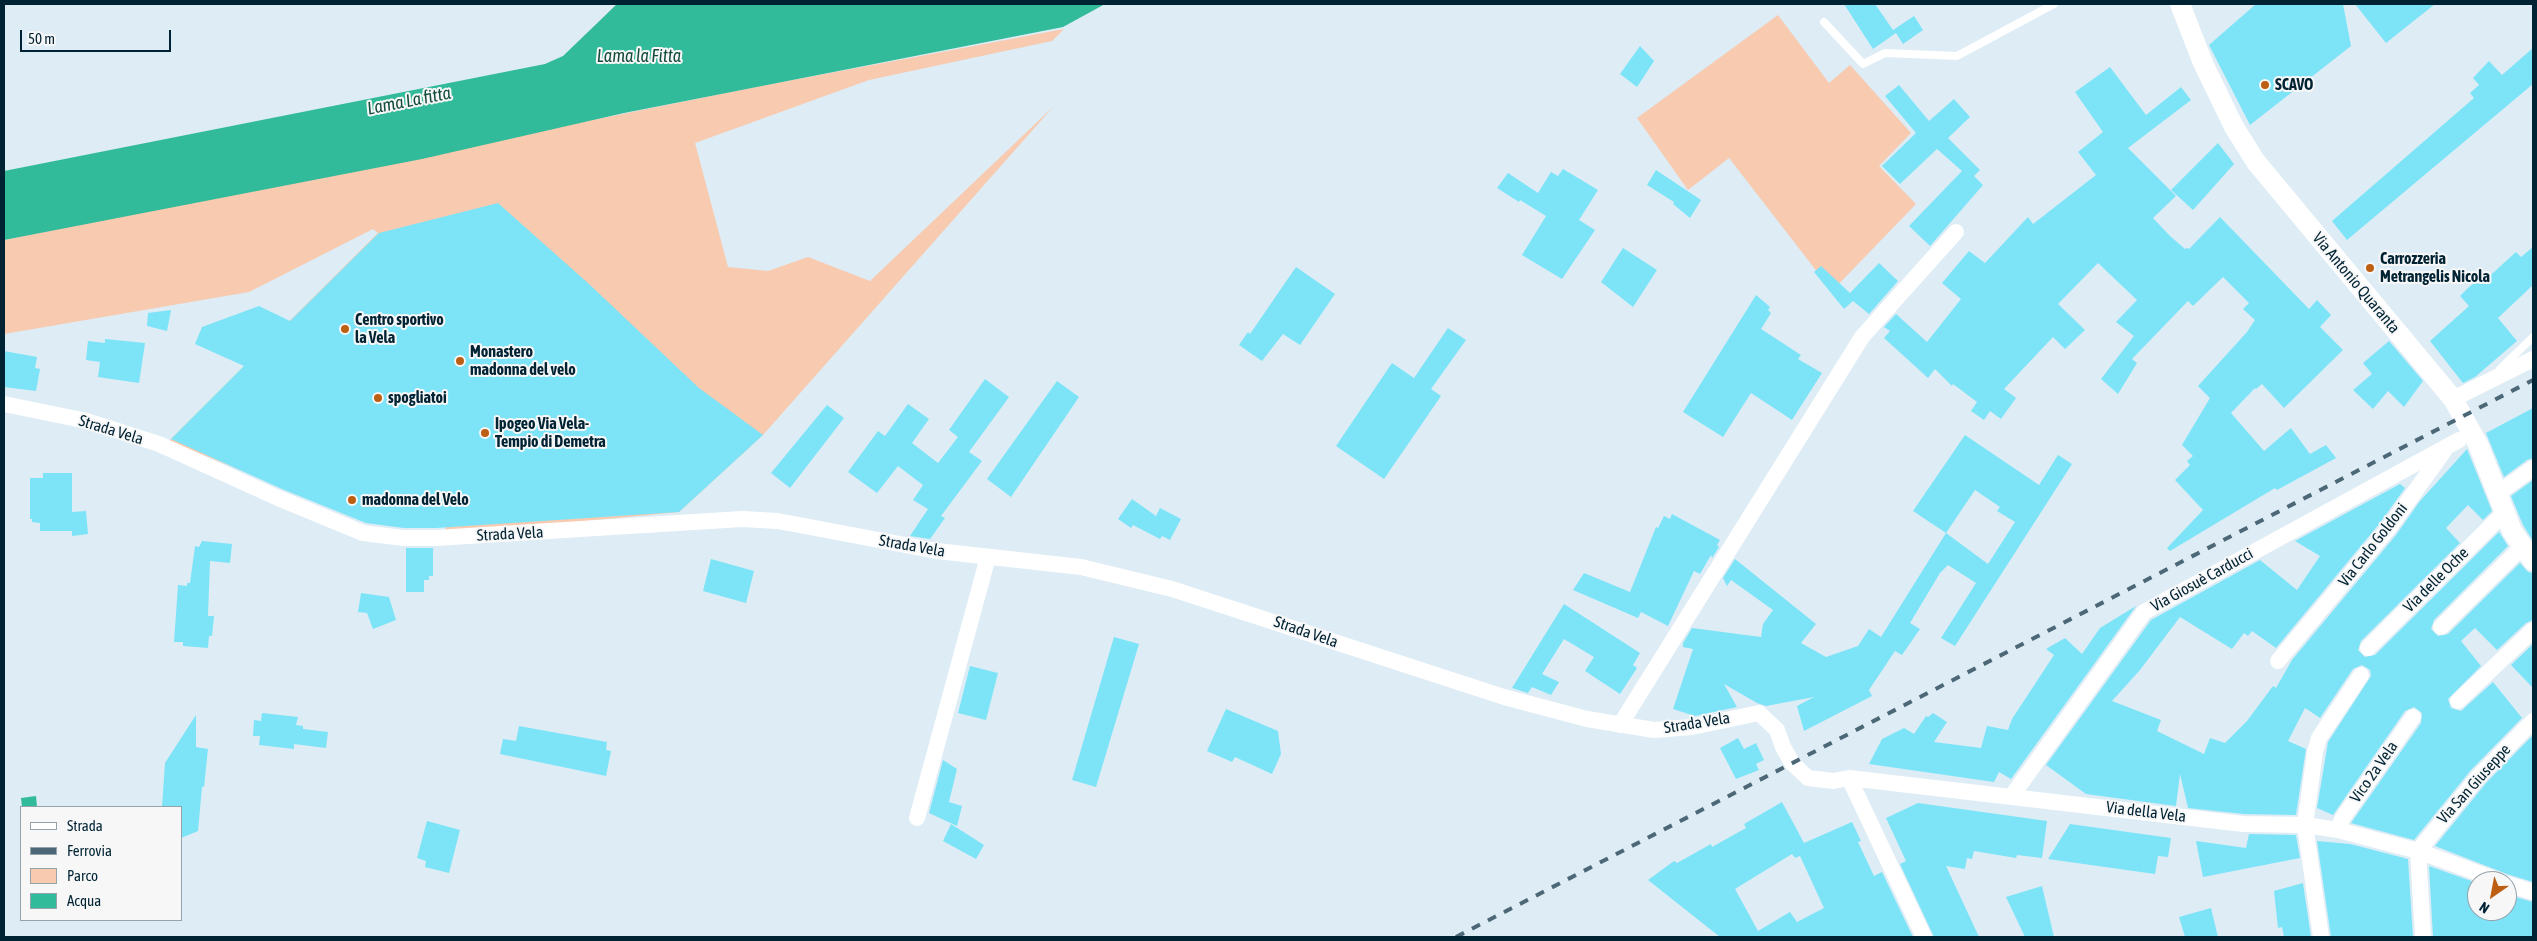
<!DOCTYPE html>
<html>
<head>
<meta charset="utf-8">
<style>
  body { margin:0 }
  #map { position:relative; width:2537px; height:941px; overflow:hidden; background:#ddecf5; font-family:"Asap Condensed",sans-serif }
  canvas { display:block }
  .frame { position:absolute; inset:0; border:5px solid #002334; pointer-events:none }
  .legend { position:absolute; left:20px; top:806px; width:162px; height:115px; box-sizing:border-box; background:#f7f7f7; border:1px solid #94a2a9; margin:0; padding:6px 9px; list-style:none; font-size:15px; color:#002334 }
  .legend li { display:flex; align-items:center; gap:10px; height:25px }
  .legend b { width:25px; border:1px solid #94a2a9 }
  .north { position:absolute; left:2467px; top:871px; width:50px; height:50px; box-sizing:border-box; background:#f7f7f7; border:1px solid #94a2a9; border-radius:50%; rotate:213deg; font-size:14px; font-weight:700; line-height:20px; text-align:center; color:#002334 }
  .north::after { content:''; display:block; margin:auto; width:18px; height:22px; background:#bd5f12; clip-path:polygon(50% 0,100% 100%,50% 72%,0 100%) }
  .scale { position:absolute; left:20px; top:30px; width:151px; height:22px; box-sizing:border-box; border:2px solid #002334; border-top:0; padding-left:6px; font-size:15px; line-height:18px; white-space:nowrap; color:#002334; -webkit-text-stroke:4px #f7f7f7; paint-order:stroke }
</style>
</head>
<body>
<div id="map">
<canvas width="2537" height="941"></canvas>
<div class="frame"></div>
<ul class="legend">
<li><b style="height:6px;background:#fff"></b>Strada</li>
<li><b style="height:6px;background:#4c6877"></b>Ferrovia</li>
<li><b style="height:14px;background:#f8caaf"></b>Parco</li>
<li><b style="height:14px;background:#32bb9a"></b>Acqua</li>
</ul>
<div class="north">N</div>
<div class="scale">50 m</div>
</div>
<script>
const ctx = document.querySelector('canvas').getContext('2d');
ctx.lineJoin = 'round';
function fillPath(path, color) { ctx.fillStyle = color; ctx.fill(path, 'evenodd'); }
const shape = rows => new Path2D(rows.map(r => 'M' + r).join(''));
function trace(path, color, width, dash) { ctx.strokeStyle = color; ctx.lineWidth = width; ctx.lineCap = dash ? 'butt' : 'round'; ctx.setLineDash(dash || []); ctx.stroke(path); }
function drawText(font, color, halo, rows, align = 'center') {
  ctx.font = font + ' "Asap Condensed",sans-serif'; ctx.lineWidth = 4; ctx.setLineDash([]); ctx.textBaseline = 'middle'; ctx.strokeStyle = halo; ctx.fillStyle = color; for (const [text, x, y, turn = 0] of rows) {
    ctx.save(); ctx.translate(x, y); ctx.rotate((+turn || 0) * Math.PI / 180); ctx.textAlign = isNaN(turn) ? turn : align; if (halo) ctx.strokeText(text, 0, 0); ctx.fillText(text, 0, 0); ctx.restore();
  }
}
fillPath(shape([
  [1778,15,1829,83,1850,65,1911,133,1879,166,1916,204,1832,291,1729,158,1688,190,1637,118],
  [1064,29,1052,41,869,80,695,143,728,267,768,271,808,257,870,281,1053,107,763,435,679,512,442,535,449,522,334,508,169,441,378,233,373,229,249,292,4,334,4,240,745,89]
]), '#f8caaf');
fillPath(shape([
  [617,4,1105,4,1063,27,624,113,422,159,4,240,4,171,545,64,563,56],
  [36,796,37,807,22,807,21,798]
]), '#32bb9a');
fillPath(shape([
  [1844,4,1875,4,1893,30,1914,16,1923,30,1903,44,1896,33,1873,49],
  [2256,4,2343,4,2351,46,2250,125,2209,45],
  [2355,4,2435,4,2386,43],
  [1640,46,1654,61,1637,87,1620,74],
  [2533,48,2533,84,2347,240,2332,221,2474,98,2470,93,2479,85,2473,78,2489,61,2502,75],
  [2110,67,2146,115,2181,87,2191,100,2128,148,2176,196,2153,218,2170,236,2185,249,2187,248,2189,249,2220,217,2309,309,2317,300,2331,315,2320,327,2343,350,2284,408,2262,384,2256,389,2255,388,2231,413,2264,451,2291,428,2310,454,2326,445,2336,458,2277,490,2275,488,2170,551,2167,548,2203,510,2175,480,2190,465,2187,461,2193,456,2182,445,2210,398,2198,386,2247,332,2255,320,2243,309,2249,303,2223,277,2193,306,2188,301,2132,359,2137,363,2118,394,2101,379,2134,336,2116,322,2137,300,2098,263,2058,304,2085,330,2065,349,2053,337,2004,389,2016,398,2001,419,1990,411,1984,420,1971,411,1977,402,1953,384,1952,386,1935,369,1928,378,1884,338,1890,331,1884,327,1896,314,1927,342,1961,299,1942,283,1969,251,1985,263,2028,217,2033,224,2096,175,2078,152,2103,132,2075,92],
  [1899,85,1929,121,1954,99,1970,117,1948,138,1980,170,1974,176,1983,185,1930,246,1909,226,1962,171,1937,149,1900,184,1882,166,1916,133,1885,96],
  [2218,143,2234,164,2193,210,2171,190],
  [1563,169,1598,190,1579,220,1595,230,1562,279,1522,255,1546,216,1520,200,1519,202,1497,188,1508,173,1538,193,1551,172,1558,176],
  [1656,170,1701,200,1690,218,1673,204,1674,202,1647,185],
  [498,203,589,284,699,388,763,435,679,512,436,528,404,528,366,523,282,489,171,439,244,366,195,344,202,327,259,306,290,321,379,233],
  [2533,247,2533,285,2498,318,2517,341,2475,377,2463,383,2430,341,2469,306,2460,296,2468,288,2480,278,2483,282,2516,252,2521,257],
  [1623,248,1657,270,1633,307,1601,282],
  [1879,263,1898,281,1869,314,1853,301,1844,309,1814,272,1821,266,1850,293],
  [1296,267,1335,294,1300,345,1283,334,1262,361,1239,345,1248,332,1250,334],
  [1756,295,1770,307,1768,310,1771,313,1761,329,1801,355,1798,359,1822,373,1792,420,1751,393,1723,437,1683,412],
  [171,310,167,331,147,326,148,313],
  [1448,328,1466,340,1431,389,1441,396,1384,479,1336,446,1392,363,1414,378],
  [105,339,145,343,139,383,98,377,100,362,86,360,88,341,105,343],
  [2389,341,2423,381,2404,407,2388,391,2373,409,2353,390,2372,374,2363,363],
  [4,351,37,357,35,368,40,369,36,391,4,387],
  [985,379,1009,397,969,452,982,461,941,516,945,518,930,539,910,536,928,509,913,500,923,485,898,466,877,493,848,472,878,431,885,436,908,404,929,419,912,443,938,463,958,437,949,430],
  [1057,381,1079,397,1011,497,987,479],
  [827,405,844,418,790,488,771,473],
  [2533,408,2533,458,2527,460,2504,477,2486,433],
  [1965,435,2039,485,2058,455,2072,464,1955,646,1941,638,1976,583,1948,565,1940,573,1910,623,1920,629,1902,655,1895,651,1869,690,1872,696,1804,731,1797,706,1814,697,1766,706,1757,703,1724,684,1737,707,1695,716,1673,709,1693,649,1683,647,1683,643,1692,628,1761,637,1763,624,1773,610,1731,580,1727,586,1723,578,1735,559,1816,624,1801,643,1826,657,1858,646,1869,629,1881,637,1946,533,1913,511],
  [1975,490,2000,507,1997,511,2015,522,1988,564,1946,533],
  [2467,449,2492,511,2483,520,2468,505,2446,528,2460,543,2361,641,2358,650,2365,657,2375,655,2499,532,2508,546,2434,620,2431,629,2438,636,2448,634,2520,563,2528,572,2533,573,2533,620,2526,623,2497,650,2475,628,2461,641,2481,666,2448,699,2451,708,2461,711,2493,682,2522,718,2471,770,2414,840,2351,823,2421,723,2422,713,2414,707,2405,711,2333,815,2317,808,2328,742,2371,676,2370,670,2362,665,2353,669,2320,718,2305,708,2288,741,2306,749,2296,815,2244,814,2188,808,2180,774,2176,806,2086,794,2046,765,2151,620,2260,560,2297,590,2320,556,2295,541,2400,484,2405,488,2380,523,2276,648,2252,631,2248,636,2244,633,2232,649,2180,617,2140,670,2112,701,2161,720,2157,731,2204,754,2210,738,2225,743,2247,721,2273,686,2276,688,2292,660,2396,535,2420,501],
  [43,473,72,473,72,512,86,511,88,534,72,536,72,531,40,531,40,523,32,522,32,519,30,519,30,478,43,478],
  [2533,480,2533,541,2523,525,2511,496],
  [1132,499,1156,516,1160,508,1181,519,1170,540,1162,536,1160,539,1133,525,1131,528,1118,519],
  [1672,514,1720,540,1717,545,1719,547,1712,558,1711,555,1700,574,1694,571,1668,626,1641,612,1638,618,1573,590,1584,573,1630,592,1656,527,1658,528,1664,516,1670,519],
  [202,541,232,544,230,563,210,561,208,616,214,616,212,636,209,636,208,648,183,646,183,642,174,642,178,585,187,586,187,583,190,583,195,546,199,547],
  [406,548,433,548,433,576,429,576,429,580,424,580,424,592,406,592],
  [711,559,754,571,746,603,703,591],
  [361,593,389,597,396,620,373,629,367,613,358,612],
  [1564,604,1640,653,1633,665,1637,668,1620,694,1585,671,1594,657,1564,639,1542,674,1559,682,1551,695,1532,687,1528,693,1512,688],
  [2136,606,2011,779,1999,772,1994,782,1869,764,1882,739,1904,728,1914,734,1926,716,1928,717,1933,713,1947,722,1934,742,1981,748,1987,726,2008,730,2012,719,2054,655,2046,649,2065,638,2082,654,2100,628],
  [1114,637,1139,644,1096,787,1072,780],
  [2533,644,2533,688,2511,665],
  [970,666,998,673,986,720,958,713],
  [1226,709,1278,731,1281,754,1272,774,1235,757,1232,762,1207,751],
  [262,713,298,717,296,725,303,726,303,729,328,732,326,748,294,744,294,749,259,745,260,736,253,736,254,720,261,721],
  [196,715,196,747,208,749,204,787,202,787,198,831,181,838,181,807,162,807,165,763],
  [519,726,607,742,606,750,611,751,606,776,500,754,503,739,516,741],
  [2533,735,2533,882,2507,874,2435,846,2486,783],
  [1738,738,1744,749,1756,743,1764,760,1756,764,1759,770,1736,779,1720,748],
  [943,760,957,769,949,802,962,806,957,826,929,813],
  [1782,802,1804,843,1852,822,1861,841,1858,842,1874,876,1882,872,1913,937,1720,937,1648,880,1674,861,1677,863,1711,844,1712,847,1746,828,1744,824],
  [1792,854,1795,858,1800,856,1824,908,1797,922,1790,912,1758,931,1735,889],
  [1918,803,2047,821,2042,858,2017,855,2016,858,1974,851,1972,859,1967,858,1965,869,1946,866,1979,937,1934,937,1900,864,1906,861,1886,818],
  [427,821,460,830,449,873,425,867,426,861,417,858],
  [951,824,984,845,976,859,943,841],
  [2070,824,2171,838,2168,857,2158,856,2155,874,2048,859],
  [2249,834,2296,835,2300,858,2203,877,2196,841,2246,848],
  [2317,841,2350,844,2408,859,2413,937,2331,937],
  [2429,866,2477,883,2477,911,2508,911,2512,896,2533,902,2533,937,2433,937],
  [2303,883,2311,937,2284,937,2282,927,2278,928,2274,891],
  [2042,886,2054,937,2025,937,2006,897],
  [2211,908,2218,937,2185,937,2179,917]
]), '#7de4f8');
trace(shape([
  [1824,22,1863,64,1885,53,1957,56,2054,4],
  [2500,369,2533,337]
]), '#fff', 8);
trace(shape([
  [2453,399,2533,359],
  [4,404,87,421,159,444,278,498,363,533,403,538,436,538,742,519,778,521,937,551,1081,567,1172,589,1504,697,1587,719,1654,730,1692,727,1759,713,1777,730,1783,747,1792,763,1808,778,1834,781,1849,778,2243,824,2305,825,2338,830,2418,851,2500,881],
  [2497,494,2533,468],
  [2441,627,2522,547],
  [2368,648,2504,513],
  [2278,661,2388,529,2444,451],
  [2458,701,2533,630],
  [1620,725,1862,337,1956,232],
  [1849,778,1924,937],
  [2011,797,2144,612,2459,440],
  [917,818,988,557],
  [2338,830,2342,819,2413,717],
  [2507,884,2533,892],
  [2321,937,2305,825,2315,752,2319,738,2361,675],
  [2423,937,2418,851,2479,776,2533,721]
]), '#fff', 16);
trace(shape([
  [2180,4,2203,63,2234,127,2256,162,2453,399,2478,444,2512,531,2533,561]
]), '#fff', 20);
trace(shape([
  [1456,937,2533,380]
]), '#4c6877', 4, [9, 9]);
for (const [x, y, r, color] of [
  [2265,85,5,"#bd5f12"],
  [2370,268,5,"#bd5f12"],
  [345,329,5,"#bd5f12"],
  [460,361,5,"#bd5f12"],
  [378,398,5,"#bd5f12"],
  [485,433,5,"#bd5f12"],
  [352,500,5,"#bd5f12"]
]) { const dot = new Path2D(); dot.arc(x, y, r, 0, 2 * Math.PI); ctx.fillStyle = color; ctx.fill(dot); trace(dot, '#f7f7f7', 2); }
drawText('bold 16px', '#002334', '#f7f7f7', [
  ["SCAVO",2275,85],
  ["Carrozzeria",2380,259],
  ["Metrangelis Nicola",2380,277],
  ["Centro sportivo",355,320],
  ["la Vela",355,338],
  ["Monastero",470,352],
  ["madonna del velo",470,370],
  ["spogliatoi",388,398],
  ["Ipogeo Via Vela-",495,424],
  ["Tempio di Demetra",495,442],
  ["madonna del Velo",362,500]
], 'left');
drawText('16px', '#002334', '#f7f7f7', [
  ["Via Antonio Quaranta",2356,283,50],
  ["Strada Vela",111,430,17],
  ["Strada Vela",510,534,-3],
  ["Via Carlo Goldoni",2373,545,-52],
  ["Strada Vela",912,546,10],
  ["Via Giosuè Carducci",2202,580,-29],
  ["Via delle Oche",2436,580,-45],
  ["Strada Vela",1306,632,19],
  ["Strada Vela",1697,723,-9],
  ["Vico 2a Vela",2374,772,-55],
  ["Via San Giuseppe",2474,784,-48],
  ["Via della Vela",2146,812,7]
]);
drawText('italic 18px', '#134b3d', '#f7f7f7', [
  ["Lama la Fitta",639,56],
  ["Lama La fitta",409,101,-11]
]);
</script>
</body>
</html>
